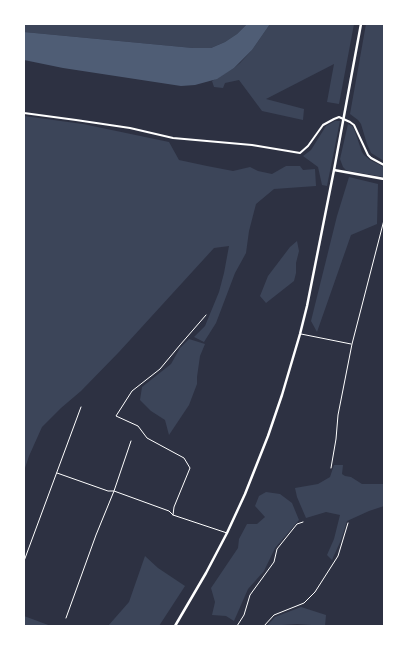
<!DOCTYPE html>
<html>
<head>
<meta charset="utf-8">
<style>
  body { margin:0 }
  #map { position:relative; width:408px; height:650px; overflow:hidden; background:#2d3142; font-family:"Work Sans",sans-serif }
  canvas { display:block }
  .frame { position:absolute; inset:0; border:25px solid #fff; pointer-events:none }
</style>
</head>
<body>
<div id="map">
<canvas width="408" height="650"></canvas>
<div class="frame"></div>
</div>
<script>
const ctx = document.querySelector('canvas').getContext('2d');
ctx.lineJoin = 'round';
function fillPath(path, color) { ctx.fillStyle = color; ctx.fill(path, 'evenodd'); }
const shape = rows => new Path2D(rows.map(r => 'M' + r).join(''));
function trace(path, color, width, dash) { ctx.strokeStyle = color; ctx.lineWidth = width; ctx.lineCap = dash ? 'butt' : 'round'; ctx.setLineDash(dash || []); ctx.stroke(path); }
fillPath(shape([
  [24,24,247,24,237,34,225,42,211,48,193,48,24,32],
  [270,24,354,24,339,104,327,102,334,64,266,99,304,109,303,120,262,111,239,80,225,83,223,88,214,87,212,81,234,68,240,63,252,50],
  [366,24,384,24,384,161,371,153,367,144,361,124,358,120,350,114],
  [24,116,83,124,169,142,179,160,207,166,233,171,250,167,258,171,272,174,286,166,300,166,303,170,315,169,316,186,274,189,256,204,249,231,246,253,235,273,216,323,204,342,194,337,205,326,219,292,224,273,229,246,214,248,119,352,81,391,61,408,42,427,29,456,24,471],
  [335,121,340,121,327,186,322,185,318,167,303,156,311,150,326,126],
  [348,124,352,126,354,129,362,152,364,155,370,160,384,167,384,177,349,171,346,170,343,167,340,159],
  [349,177,378,184,377,224,351,235,317,332,311,321,337,216],
  [297,241,299,251,296,263,296,273,294,281,266,303,260,296,268,276,290,247],
  [189,339,205,344,200,356,197,377,197,384,189,405,169,435,165,420,151,411,140,400,142,387,171,364,180,348],
  [334,465,343,465,342,474,345,476,351,477,362,484,384,484,384,506,369,511,347,521,341,540,332,560,327,555,334,539,340,515,326,512,306,518,297,497,295,488,318,484,330,477],
  [266,492,280,494,292,503,299,520,275,548,264,571,248,589,234,621,226,616,212,615,215,602,211,588,238,548,239,539,247,524,257,524,265,517,255,506,259,496],
  [145,556,158,568,185,586,159,626,108,626,129,602],
  [301,607,326,615,325,626,297,624,267,626,275,617],
  [24,616,51,626,24,626]
]), '#3c4559');
fillPath(shape([
  [247,24,270,24,252,50,234,68,217,79,195,85,181,86,63,68,24,60,24,32,193,48,211,48,225,42,237,34]
]), '#4f5d75');
trace(shape([
  [301,334,351,344],
  [331,468,336,439,338,415,352,344,384,220],
  [57,473,108,491,114,491,169,511,173,515,227,533],
  [173,515,174,507,190,468,184,458,147,438,138,426,116,416,132,391,160,369,180,345,206,315],
  [24,561,81,407],
  [66,618,96,535,114,491,131,441],
  [237,626,244,615,250,595,274,562,277,549,297,524,303,522],
  [264,626,274,615,304,603,315,592,338,556,348,523]
]), '#fff', 1);
trace(shape([
  [24,113,76,120,130,128,173,138,252,145,300,153,308,146,323,125,334,119,339,117,350,122,354,125,368,155,371,158,384,165]
]), '#fff', 2);
trace(shape([
  [334,170,384,179],
  [175,626,206,573,227,533,245,494,268,436,282,395,300,334,307,306,334,170,361,24]
]), '#fff', 2.5);
</script>
</body>
</html>
